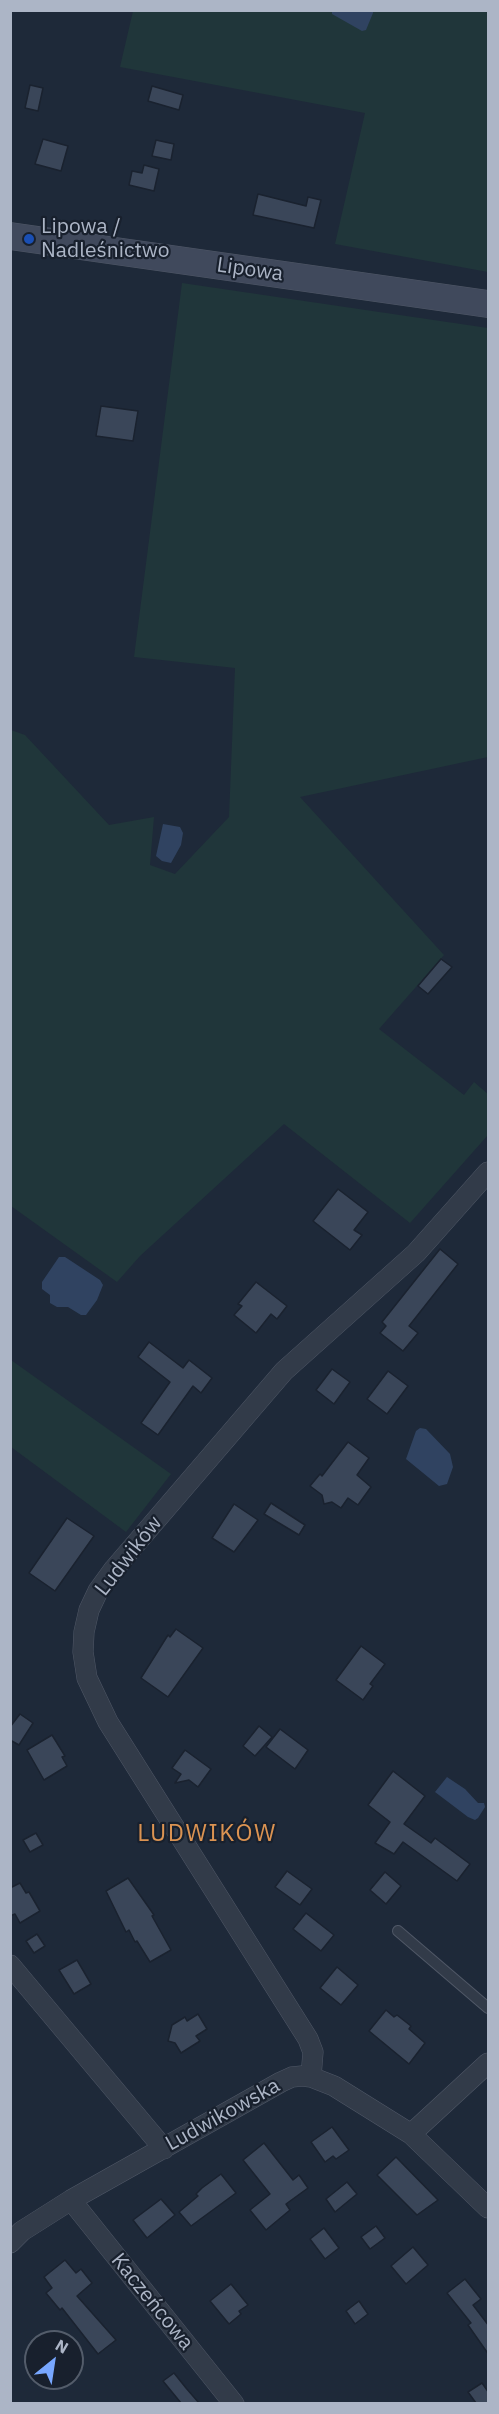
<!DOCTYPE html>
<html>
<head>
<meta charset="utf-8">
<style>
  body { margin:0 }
  #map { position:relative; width:499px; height:2414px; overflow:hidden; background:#1e2939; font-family:"IBM Plex Sans",sans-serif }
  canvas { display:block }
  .frame { position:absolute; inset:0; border:12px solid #acb5c6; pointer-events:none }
  .north { position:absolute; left:24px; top:2330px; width:60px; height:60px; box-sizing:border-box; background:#18202d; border:2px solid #535c6a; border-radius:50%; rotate:30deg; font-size:16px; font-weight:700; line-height:24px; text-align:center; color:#acb5c6 }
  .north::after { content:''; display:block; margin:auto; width:21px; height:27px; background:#78a7ff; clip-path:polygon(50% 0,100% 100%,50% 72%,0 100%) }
</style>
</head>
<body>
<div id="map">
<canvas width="499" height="2414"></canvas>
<div class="frame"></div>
<div class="north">N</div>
</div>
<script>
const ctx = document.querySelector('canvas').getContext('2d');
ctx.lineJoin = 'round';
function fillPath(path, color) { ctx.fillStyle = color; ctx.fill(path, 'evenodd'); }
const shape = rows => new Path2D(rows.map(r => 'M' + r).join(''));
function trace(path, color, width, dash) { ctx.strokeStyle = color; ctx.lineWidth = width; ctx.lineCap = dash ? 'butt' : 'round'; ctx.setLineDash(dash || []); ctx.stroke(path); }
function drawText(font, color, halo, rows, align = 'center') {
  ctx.font = font + ' "IBM Plex Sans",sans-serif'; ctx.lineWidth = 4.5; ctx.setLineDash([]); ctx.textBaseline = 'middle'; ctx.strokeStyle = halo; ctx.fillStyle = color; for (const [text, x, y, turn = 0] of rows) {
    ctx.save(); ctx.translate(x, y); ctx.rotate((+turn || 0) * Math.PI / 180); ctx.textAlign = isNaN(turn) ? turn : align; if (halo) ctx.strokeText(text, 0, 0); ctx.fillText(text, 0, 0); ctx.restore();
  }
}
fillPath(shape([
  [133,11,488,11,488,272,335,244,365,113,120,67],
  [182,283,488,328,488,757,300,797,444,955,379,1029,464,1095,474,1082,488,1094,488,1135,410,1223,284,1124,140,1256,117,1282,11,1206,11,730,25,735,109,825,154,817,150,865,175,874,229,817,235,668,134,657],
  [11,1360,171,1474,126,1532,11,1447]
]), '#20363a');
fillPath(shape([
  [332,11,373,11,373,13,366,30,362,31,332,14],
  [163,824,180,827,183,833,181,845,171,863,162,861,156,856],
  [59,1257,65,1257,100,1280,103,1285,97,1300,86,1315,81,1315,68,1307,57,1307,50,1303,50,1295,42,1289,42,1282],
  [420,1428,426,1429,450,1454,453,1467,447,1484,439,1486,406,1459,416,1431],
  [447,1777,465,1789,478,1803,484,1803,485,1807,478,1818,475,1820,468,1817,435,1792]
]), '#304361');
const building = shape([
  [30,85,43,88,38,111,25,108,30,85],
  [152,86,183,95,179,110,148,101,152,86],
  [43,139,68,146,61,171,35,164,43,139],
  [156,140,174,144,171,160,152,156,156,140],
  [144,165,159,169,154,191,129,185,132,171,142,173,144,165],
  [258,194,306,206,308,197,321,200,314,228,253,215,258,194],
  [101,406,138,411,133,441,96,436,101,406],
  [441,959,452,967,428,994,418,986,441,959],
  [338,1189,368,1212,354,1230,362,1235,350,1250,313,1221,338,1189],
  [440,1249,458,1264,409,1326,418,1333,403,1351,380,1333,386,1326,382,1322,440,1249],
  [256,1282,287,1306,277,1319,271,1314,256,1333,234,1315,242,1306,238,1304,256,1282],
  [149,1342,183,1368,189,1360,212,1378,201,1393,193,1386,158,1435,141,1423,170,1382,138,1357,149,1342],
  [332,1369,350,1382,334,1404,316,1390,332,1369],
  [388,1371,408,1386,387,1414,367,1399,388,1371],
  [348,1442,369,1458,357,1475,371,1487,358,1505,348,1498,341,1508,332,1502,324,1504,322,1495,310,1486,320,1474,322,1476,348,1442],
  [271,1503,305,1525,299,1535,264,1514,271,1503],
  [234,1504,258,1520,234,1552,212,1538,234,1504],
  [67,1518,94,1536,55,1591,29,1573,67,1518],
  [176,1629,203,1648,168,1697,141,1678,168,1635,170,1637,176,1629],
  [361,1646,385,1664,370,1684,373,1686,363,1700,336,1680,361,1646],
  [20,1714,33,1723,19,1745,10,1740,10,1727,20,1714],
  [259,1726,272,1737,255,1756,243,1746,259,1726],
  [280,1729,308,1750,295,1769,266,1747,280,1729],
  [52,1735,65,1756,62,1757,67,1766,44,1780,27,1750,52,1735],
  [185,1750,211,1769,198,1787,189,1780,175,1783,181,1774,172,1768,185,1750],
  [393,1771,425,1796,404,1824,431,1843,435,1838,470,1864,457,1881,403,1842,394,1854,375,1843,390,1822,368,1805,393,1771],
  [36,1833,43,1845,30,1852,23,1840,36,1833],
  [287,1871,312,1889,300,1905,275,1887,287,1871],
  [385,1872,401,1886,386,1904,370,1890,385,1872],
  [128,1878,154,1915,152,1916,171,1950,150,1962,137,1941,135,1942,129,1930,126,1932,106,1891,128,1878],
  [20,1883,26,1893,29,1892,40,1911,20,1923,15,1914,10,1916,10,1888,20,1883],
  [306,1913,334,1935,321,1951,293,1929,306,1913],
  [37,1934,45,1946,34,1953,26,1941,37,1934],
  [77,1960,91,1984,74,1994,59,1970,77,1960],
  [337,1967,358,1985,341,2005,320,1988,337,1967],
  [386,2010,394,2017,397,2015,411,2026,409,2029,425,2043,409,2064,369,2031,386,2010],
  [198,2014,207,2029,196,2036,200,2041,181,2053,175,2043,168,2041,172,2025,185,2017,187,2021,198,2014],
  [332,2127,349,2150,336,2159,333,2156,325,2162,311,2142,332,2127],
  [264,2143,293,2180,299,2175,308,2188,286,2204,290,2210,266,2230,250,2210,270,2194,243,2160,264,2143],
  [396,2157,438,2200,417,2215,377,2175,396,2157],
  [221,2174,236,2193,191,2226,179,2212,198,2196,196,2194,202,2188,221,2174],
  [347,2182,357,2194,335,2212,326,2199,347,2182],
  [161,2199,175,2215,147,2238,133,2220,161,2199],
  [376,2226,385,2238,370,2249,361,2237,376,2226],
  [324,2228,339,2248,325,2259,310,2239,324,2228],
  [413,2247,428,2265,406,2284,391,2266,413,2247],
  [65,2260,76,2273,81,2269,92,2283,77,2296,116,2340,98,2354,62,2308,60,2310,46,2293,52,2288,44,2277,65,2260],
  [465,2279,481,2299,473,2305,489,2326,489,2355,468,2325,471,2323,447,2293,465,2279],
  [231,2284,248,2305,239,2311,241,2314,229,2324,210,2301,231,2284],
  [359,2301,368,2314,355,2324,346,2311,359,2301],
  [174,2373,186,2388,199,2403,181,2403,163,2381,174,2373],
  [482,2383,489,2393,489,2403,476,2403,468,2392,482,2383]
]);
fillPath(building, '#3a4659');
trace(building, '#1a222f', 1.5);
const lane = shape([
  [398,1931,488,2008]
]);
const street = shape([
  [10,1965,164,2149],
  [311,2077,313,2052,308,2039,108,1722,87,1678,83,1652,84,1632,89,1610,98,1591,114,1569,284,1371,416,1253,488,1172],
  [411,2134,488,2063],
  [71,2200,234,2404],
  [10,2243,22,2231,71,2200,281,2082,292,2077,302,2076,311,2077,334,2086,411,2134,488,2208]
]);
const secondary = shape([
  [10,236,488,304]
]);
trace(lane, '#505867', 12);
trace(street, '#505867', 21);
trace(secondary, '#505867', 28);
trace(lane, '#323b49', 10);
trace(street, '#323b49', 20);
trace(secondary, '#40495c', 27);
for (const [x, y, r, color] of [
  [29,239,6,"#1a4fb4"]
]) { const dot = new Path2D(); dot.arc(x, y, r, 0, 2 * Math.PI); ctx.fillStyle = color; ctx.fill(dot); trace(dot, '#18202d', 2); }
drawText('21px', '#acb5c6', '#18202d', [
  ["Lipowa /",41,227],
  ["Nadleśnictwo",41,251]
], 'left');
drawText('21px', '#acb5c6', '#18202d', [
  ["Lipowa",250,270,8],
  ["Ludwików",129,1556,-52],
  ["Ludwikowska",223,2115,-29],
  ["Kaczeńcowa",152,2302,51]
]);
ctx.letterSpacing = '1.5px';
drawText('24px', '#db9352', '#18202d', [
  ["LUDWIKÓW",207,1834]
]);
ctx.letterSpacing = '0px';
</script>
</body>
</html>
